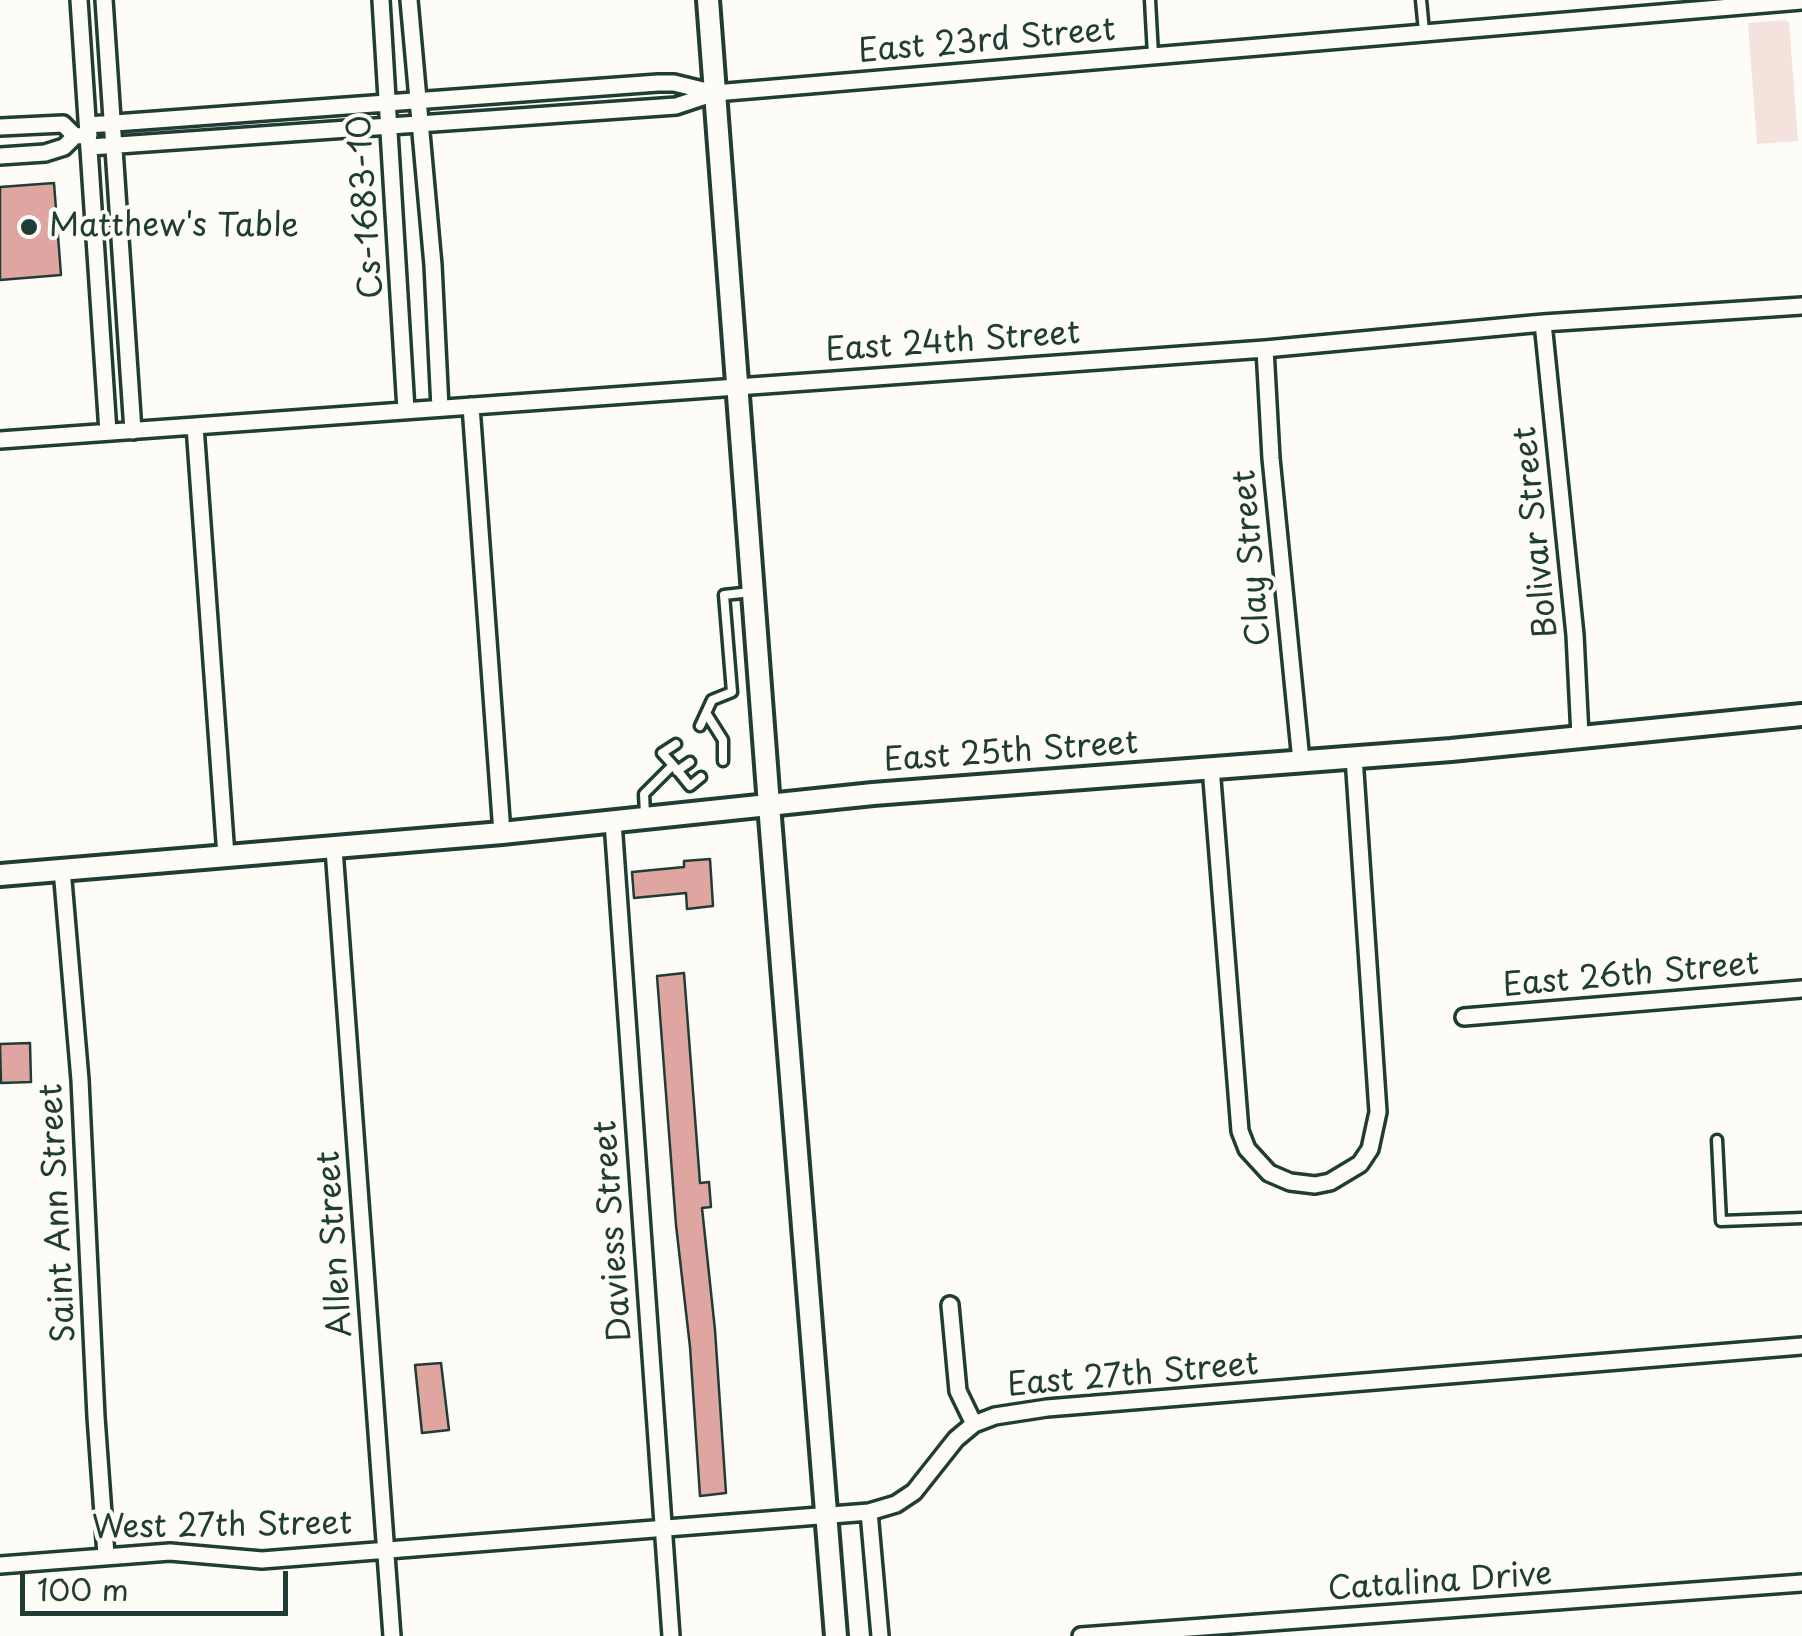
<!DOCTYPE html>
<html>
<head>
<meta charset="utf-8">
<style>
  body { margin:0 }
  #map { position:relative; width:1802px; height:1636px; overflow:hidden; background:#fdfcf7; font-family:"Playpen Sans",sans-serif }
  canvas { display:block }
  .scale { position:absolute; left:20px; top:1571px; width:268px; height:45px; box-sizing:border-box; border:5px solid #1f3d34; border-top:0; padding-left:12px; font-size:30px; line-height:35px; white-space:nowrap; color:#1f3d34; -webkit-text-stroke:8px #fdfcf7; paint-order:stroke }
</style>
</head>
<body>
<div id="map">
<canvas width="1802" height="1636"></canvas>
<div class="scale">100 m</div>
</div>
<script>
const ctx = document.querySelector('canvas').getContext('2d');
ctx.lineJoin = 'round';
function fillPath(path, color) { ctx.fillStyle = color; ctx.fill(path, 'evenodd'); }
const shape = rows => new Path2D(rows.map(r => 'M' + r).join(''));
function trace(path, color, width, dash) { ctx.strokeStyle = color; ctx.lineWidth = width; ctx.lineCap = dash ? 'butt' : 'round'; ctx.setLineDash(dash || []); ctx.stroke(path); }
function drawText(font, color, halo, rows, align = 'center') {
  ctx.font = font + ' "Playpen Sans",sans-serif'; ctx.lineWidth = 8; ctx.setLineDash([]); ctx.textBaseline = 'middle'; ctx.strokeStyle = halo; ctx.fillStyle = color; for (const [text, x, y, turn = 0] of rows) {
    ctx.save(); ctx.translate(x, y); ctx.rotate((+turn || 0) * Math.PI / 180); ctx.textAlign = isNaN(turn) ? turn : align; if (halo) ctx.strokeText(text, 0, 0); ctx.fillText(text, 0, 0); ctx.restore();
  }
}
fillPath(shape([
  [1784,20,1789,22,1798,141,1757,144,1748,23]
]), '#f4e2dd');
const building = shape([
  [54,183,61,275,0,280,0,187,54,183],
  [710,859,713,906,687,909,686,893,634,898,632,872,684,867,684,861,710,859],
  [684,973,700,1183,709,1182,711,1207,702,1208,715,1330,726,1493,700,1496,690,1347,676,1225,657,976,684,973],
  [30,1043,31,1082,1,1083,0,1044,30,1043],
  [441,1363,449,1430,422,1433,415,1365,441,1363]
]);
fillPath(building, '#dfa5a0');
trace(building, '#1f3d34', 2.5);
const service = shape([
  [1150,0,1153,55],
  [1421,0,1424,31],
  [706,713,723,740,723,761],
  [700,726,712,700,732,692,724,595,751,592],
  [673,765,690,786,701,777],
  [677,771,690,762],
  [645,814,644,794,673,765,662,753,676,744],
  [1717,1140,1721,1221,1802,1218]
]);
const minor = shape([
  [79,0,108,432],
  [104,0,133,431],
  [381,0,406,410],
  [409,0,433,265,440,408],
  [88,125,658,83,674,83,715,93],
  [0,127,63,124,75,136],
  [90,147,676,106,715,93,1802,1],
  [0,156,45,153,64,147,75,136,89,135],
  [1543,323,1575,635,1580,736],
  [1265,349,1271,458,1301,761],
  [471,406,502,833],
  [195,426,226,856],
  [0,440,1265,349,1543,323,1802,306],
  [1211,767,1240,1131,1247,1149,1269,1173,1290,1182,1315,1185,1330,1182,1360,1164,1370,1149,1378,1112,1354,757],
  [613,822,671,1636],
  [334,849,392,1636],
  [62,869,80,1080,96,1417,106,1555],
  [1464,1017,1802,989],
  [950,1305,958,1391,974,1424],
  [869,1512,880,1636],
  [0,1565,170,1552,262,1560,869,1512,896,1504,914,1492,956,1439,974,1424,995,1416,1047,1408,1802,1346],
  [1081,1636,1802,1583]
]);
const tertiary = shape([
  [708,0,769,805,836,1636],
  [0,875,502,833,873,794,1451,750,1802,715]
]);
trace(service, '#1f3d34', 15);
trace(minor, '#1f3d34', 22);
trace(tertiary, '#1f3d34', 28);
trace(service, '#fdfcf7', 8);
trace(minor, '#fdfcf7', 15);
trace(tertiary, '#fdfcf7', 20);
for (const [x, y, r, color] of [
  [29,227,10,"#1f3d34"]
]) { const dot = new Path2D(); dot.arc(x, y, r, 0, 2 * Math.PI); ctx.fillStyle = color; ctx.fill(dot); trace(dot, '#fdfcf7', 4); }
drawText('32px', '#1f3d34', '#fdfcf7', [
  ["East 23rd Street",987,42,-5],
  ["Cs-1683-10",367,207,-94],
  ["East 24th Street",953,343,-4],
  ["Bolivar Street",1537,532,-96],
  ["Clay Street",1253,558,-95],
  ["East 25th Street",1011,753,-4],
  ["East 26th Street",1631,976,-5],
  ["Saint Ann Street",59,1213,-93],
  ["Daviess Street",614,1231,-94],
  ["Allen Street",336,1244,-94],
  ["East 27th Street",1133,1376,-5],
  ["West 27th Street",222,1527,-1],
  ["Catalina Drive",1440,1583,-4]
]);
drawText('32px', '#1f3d34', '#fdfcf7', [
  ["Matthew's Table",49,227]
], 'left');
</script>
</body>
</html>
